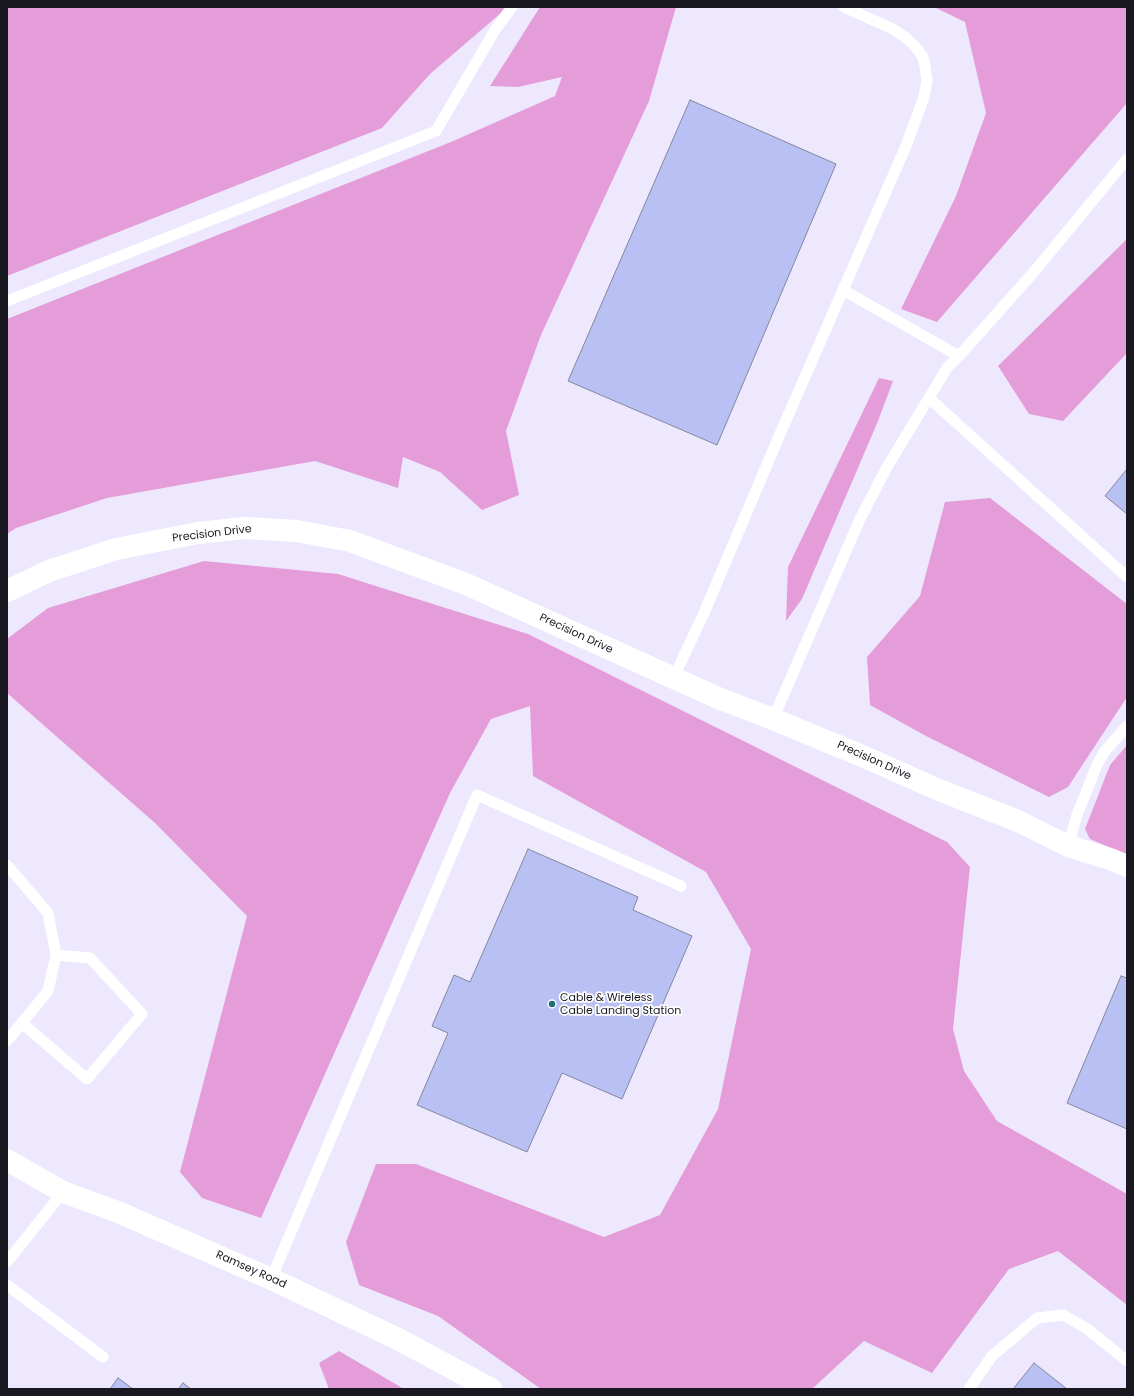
<!DOCTYPE html>
<html>
<head>
<meta charset="utf-8">
<style>
  body { margin:0 }
  #map { position:relative; width:1134px; height:1396px; overflow:hidden; background:#ede8fe; font-family:Poppins,sans-serif }
  canvas { display:block }
  .frame { position:absolute; inset:0; border:8px solid #19171f; pointer-events:none }
</style>
</head>
<body>
<div id="map">
<canvas width="1134" height="1396"></canvas>
<div class="frame"></div>
</div>
<script>
const ctx = document.querySelector('canvas').getContext('2d');
ctx.lineJoin = 'round';
function fillPath(path, color) { ctx.fillStyle = color; ctx.fill(path, 'evenodd'); }
const shape = rows => new Path2D(rows.map(r => 'M' + r).join(''));
function trace(path, color, width, dash) { ctx.strokeStyle = color; ctx.lineWidth = width; ctx.lineCap = dash ? 'butt' : 'round'; ctx.setLineDash(dash || []); ctx.stroke(path); }
function drawText(font, color, halo, rows, align = 'center') {
  ctx.font = font + ' Poppins,sans-serif'; ctx.lineWidth = 3.5; ctx.setLineDash([]); ctx.textBaseline = 'middle'; ctx.strokeStyle = halo; ctx.fillStyle = color; for (const [text, x, y, turn = 0] of rows) {
    ctx.save(); ctx.translate(x, y); ctx.rotate((+turn || 0) * Math.PI / 180); ctx.textAlign = isNaN(turn) ? turn : align; if (halo) ctx.strokeText(text, 0, 0); ctx.fillText(text, 0, 0); ctx.restore();
  }
}
fillPath(shape([
  [7,7,508,7,430,74,382,128,7,276],
  [540,7,676,7,649,101,541,335,506,431,519,495,482,510,440,472,403,457,398,488,315,461,107,498,16,528,7,534,7,319,451,142,555,96,562,77,518,87,490,86],
  [934,7,1127,7,1127,103,937,322,901,309,956,196,986,113,965,22],
  [1127,239,1127,353,1063,421,1029,414,998,366],
  [879,378,893,381,878,421,802,599,786,621,788,567],
  [990,498,1127,604,1127,697,1068,787,1049,797,926,736,870,705,867,657,920,596,945,502],
  [204,561,338,574,528,634,947,842,970,867,953,1029,964,1071,997,1121,1127,1194,1127,1305,1058,1251,1009,1269,932,1373,864,1341,812,1389,541,1389,438,1316,359,1285,346,1242,376,1164,416,1164,604,1237,660,1215,718,1109,751,949,706,872,533,776,530,706,491,719,450,793,261,1218,202,1198,180,1172,247,916,155,823,7,693,7,639,48,608],
  [1127,745,1127,855,1090,839,1085,829,1110,765],
  [339,1351,404,1389,329,1389,319,1363]
]), '#e49dd8');
const building = shape([
  [690,100,836,164,717,445,568,381,690,100],
  [1127,469,1127,514,1105,496,1127,469],
  [528,849,638,897,633,910,692,936,622,1099,562,1073,527,1152,417,1105,448,1033,432,1026,454,975,470,982,528,849],
  [1121,976,1127,978,1127,1129,1067,1103,1121,976],
  [1034,1363,1067,1389,1013,1389,1034,1363],
  [118,1378,133,1389,110,1389,118,1378],
  [183,1383,191,1389,178,1389,183,1383]
]);
fillPath(building, '#b9c0f3');
trace(building, '#84879b', 1);
trace(shape([
  [843,290,959,356,1033,273,1127,159],
  [7,301,436,131,495,30,512,7],
  [929,398,1127,577],
  [673,679,704,613,780,434,906,146,924,97,927,81,925,66,923,57,914,45,905,37,893,29,844,7],
  [773,719,860,519,887,467,947,368,959,356],
  [1068,846,1077,815,1097,765,1105,751,1127,726],
  [7,865,48,913,56,955,48,991,7,1041],
  [22,1023,87,1079,142,1014,90,958,56,955],
  [7,1262,63,1192],
  [271,1279,477,795,681,886],
  [7,1285,103,1357],
  [969,1389,992,1356,1037,1318,1063,1315,1086,1328,1127,1361]
]), '#fff', 11);
trace(shape([
  [7,591,49,571,116,549,198,533,244,528,297,531,350,541,466,584,718,698,773,719,860,755,939,790,1018,821,1068,846,1110,859,1127,866],
  [7,1160,63,1192,118,1212,280,1283,398,1339,491,1389]
]), '#fff', 22);
for (const [x, y, r, color] of [
  [552,1004,4,"#236d76"]
]) { const dot = new Path2D(); dot.arc(x, y, r, 0, 2 * Math.PI); ctx.fillStyle = color; ctx.fill(dot); trace(dot, '#fff', 1.5); }
drawText('11px', '#19171f', '#fff', [
  ["Precision Drive",212,534,-7],
  ["Precision Drive",576,634,25],
  ["Precision Drive",874,761,24],
  ["Ramsey Road",251,1270,24]
]);
drawText('11px', '#19171f', '#fff', [
  ["Cable & Wireless",560,998],
  ["Cable Landing Station",560,1011]
], 'left');
</script>
</body>
</html>
